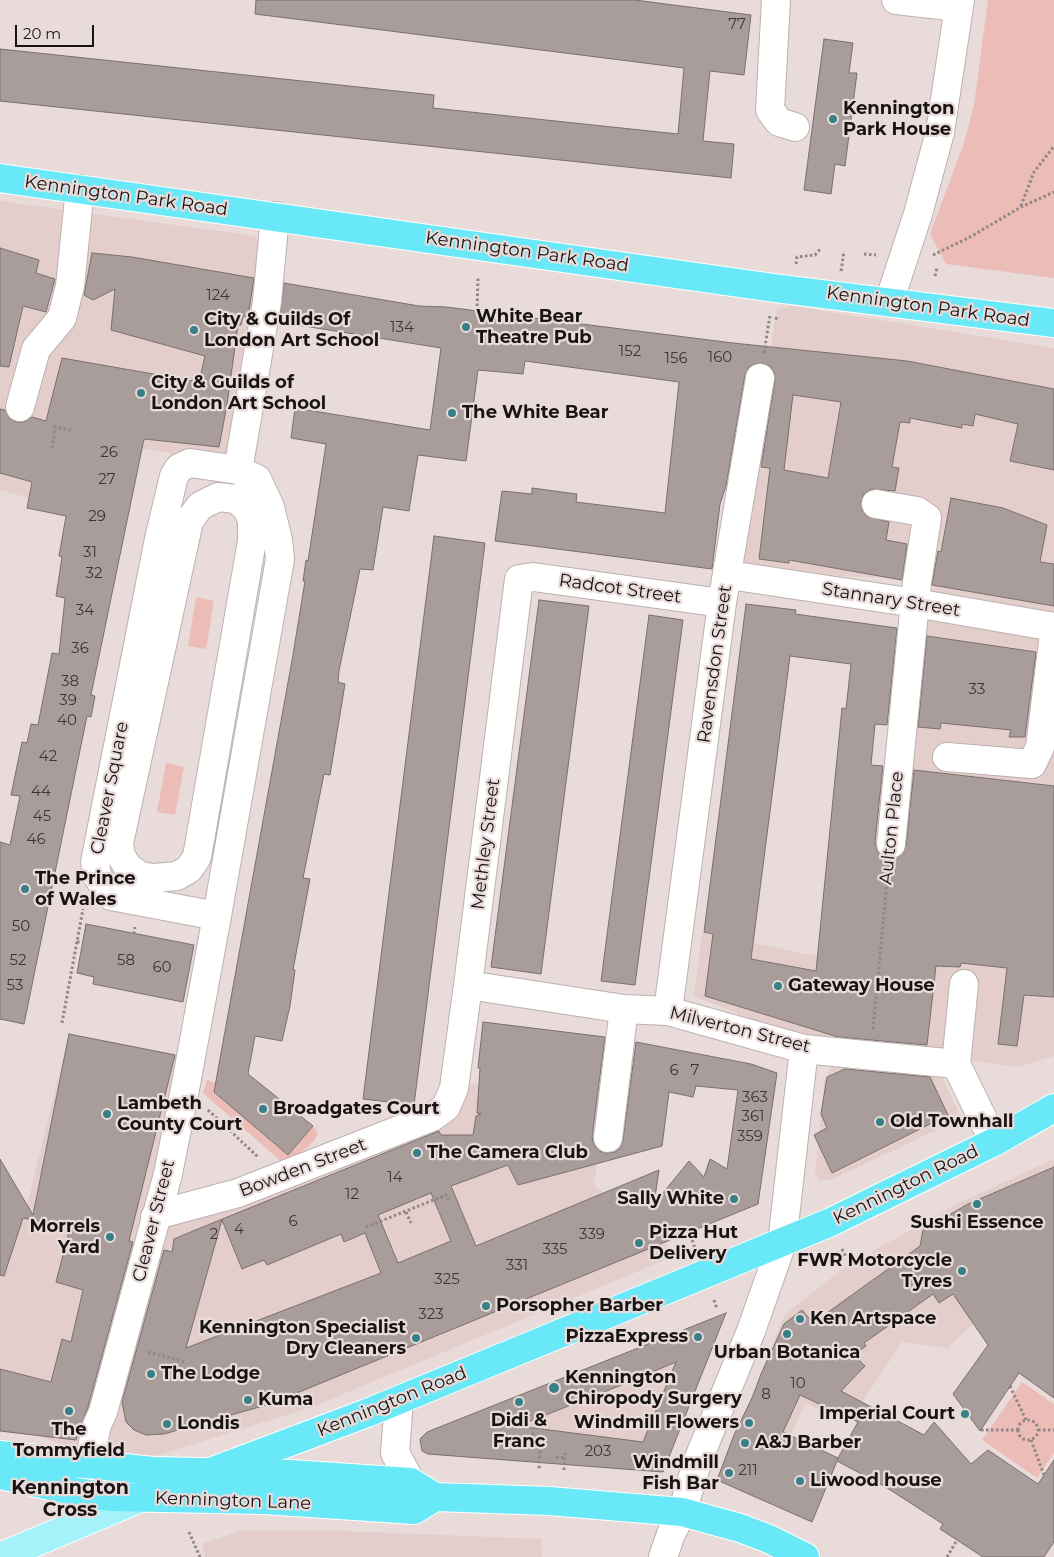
<!DOCTYPE html>
<html>
<head>
<meta charset="utf-8">
<style>
  body { margin:0 }
  #map { position:relative; width:1054px; height:1557px; overflow:hidden; background:#e8dbda; font-family:Montserrat,sans-serif }
  canvas { display:block }
  .scale { position:absolute; left:15px; top:25px; width:79px; height:22px; box-sizing:border-box; border:2px solid #181413; border-top:0; padding-left:6px; font-size:15px; line-height:18px; white-space:nowrap; color:#181413; -webkit-text-stroke:4px #e8dbda; paint-order:stroke }
</style>
</head>
<body>
<div id="map">
<canvas width="1054" height="1557"></canvas>
<div class="scale">20 m</div>
</div>
<script>
const ctx = document.querySelector('canvas').getContext('2d');
ctx.lineJoin = 'round';
function fillPath(path, color) { ctx.fillStyle = color; ctx.fill(path, 'evenodd'); }
const shape = rows => new Path2D(rows.map(r => 'M' + r).join(''));
function trace(path, color, width, dash) { ctx.strokeStyle = color; ctx.lineWidth = width; ctx.lineCap = dash ? 'butt' : 'round'; ctx.setLineDash(dash || []); ctx.stroke(path); }
function drawText(font, color, halo, rows, align = 'center') {
  ctx.font = font + ' Montserrat,sans-serif'; ctx.lineWidth = 4.5; ctx.setLineDash([]); ctx.textBaseline = 'middle'; ctx.strokeStyle = halo; ctx.fillStyle = color; for (const [text, x, y, turn = 0] of rows) {
    ctx.save(); ctx.translate(x, y); ctx.rotate((+turn || 0) * Math.PI / 180); ctx.textAlign = isNaN(turn) ? turn : align; if (halo) ctx.strokeText(text, 0, 0); ctx.fillText(text, 0, 0); ctx.restore();
  }
}
fillPath(shape([
  [0,201,255,236,264,253,231,455,219,463,42,429,29,498,0,490],
  [793,306,1054,348,1054,1056,1018,1067,931,1055,815,1045,694,996,702,932,810,955,859,962,868,959,919,617,934,586,932,580,750,572,738,556,777,309],
  [69,1034,187,1056,88,1445,74,1449,38,1436,0,1429,0,1216,24,1217],
  [836,1057,937,1065,961,1118,831,1180,819,1180,815,1174,824,1082],
  [462,1082,605,1099,594,1185,677,1255,312,1407,162,1454,111,1460,101,1429,160,1228,437,1122],
  [1054,1159,1054,1296,1016,1283,948,1348,902,1342,849,1422,805,1403,763,1501,717,1480,785,1314,848,1265,963,1201],
  [715,1317,719,1323,720,1329,664,1469,659,1471,428,1454,422,1451,420,1439,427,1432],
  [241,1531,341,1531,541,1539,542,1557,205,1557,202,1544]
]), '#e3cecb');
fillPath(shape([
  [988,0,1054,0,1054,278,946,264,930,234,964,143,974,105],
  [196,597,214,601,206,649,188,646],
  [166,763,184,767,175,815,157,812],
  [207,1080,216,1083,214,1092,288,1155,313,1126,318,1134,314,1141,297,1156,283,1163,203,1093],
  [1022,1382,1054,1404,1054,1453,1037,1478,982,1440]
]), '#ecbcb7');
const building = shape([
  [256,0,635,0,751,15,744,75,710,71,703,141,734,144,731,178,0,101,0,49,434,95,433,108,678,134,684,68,255,14,256,0],
  [824,39,853,43,849,73,857,73,845,166,835,164,831,194,804,190,824,39],
  [0,248,39,260,36,273,55,279,46,312,23,306,9,367,0,366,0,248],
  [92,253,132,257,254,278,248,317,243,316,241,325,238,325,227,405,219,447,144,439,91,695,95,696,91,717,87,716,24,1024,0,1019,0,842,10,845,20,796,11,795,22,742,27,743,31,724,38,725,52,653,59,654,65,598,56,596,62,557,59,556,66,516,27,508,32,482,0,473,0,409,5,410,9,418,16,422,24,422,32,417,46,421,62,358,199,382,205,356,111,330,115,289,93,300,84,295,92,253],
  [284,283,419,306,446,307,733,343,907,361,1054,389,1054,470,1010,461,1018,424,975,414,973,426,962,424,962,428,910,418,910,423,900,422,892,467,899,468,895,491,871,489,864,494,861,502,862,510,866,516,889,522,886,540,907,544,902,580,789,560,789,563,759,559,770,468,761,467,775,380,774,372,770,366,762,363,754,364,748,368,745,375,726,486,720,504,712,569,495,541,502,491,532,494,532,488,577,494,576,502,665,513,679,382,525,361,523,374,478,370,466,461,418,455,409,511,383,507,373,570,360,569,339,671,338,682,345,684,330,775,324,774,303,878,310,879,293,970,295,970,290,1006,282,1041,255,1036,248,1074,313,1126,288,1155,214,1092,293,655,305,581,303,581,306,560,308,561,326,444,291,438,295,408,430,430,441,348,279,322,284,283],
  [793,395,841,402,828,478,784,470,793,395],
  [951,498,1003,508,1047,525,1040,562,1054,564,1054,606,932,585,938,551,941,552,951,498],
  [434,536,485,543,414,1105,363,1099,434,536],
  [539,600,589,606,541,974,491,967,539,600],
  [746,604,796,610,795,614,897,628,887,725,875,724,871,765,883,766,875,842,877,851,882,857,890,860,897,858,903,853,906,846,914,770,1054,786,1054,997,1024,995,1017,1046,998,1044,1007,968,961,963,960,967,936,966,927,1045,838,1037,705,996,713,934,704,932,746,604],
  [790,656,851,664,846,709,842,708,816,971,751,959,790,656],
  [649,615,683,620,635,985,601,981,649,615],
  [927,636,1036,652,1025,737,1009,737,1011,730,941,723,940,729,918,727,927,636],
  [86,924,194,945,183,1002,93,984,94,977,77,973,86,924],
  [483,1022,605,1037,592,1137,594,1145,599,1151,606,1153,615,1152,621,1147,623,1140,636,1042,751,1064,777,1073,758,1204,270,1404,164,1434,146,1435,134,1430,126,1422,122,1402,164,1250,172,1252,174,1239,193,1231,439,1131,441,1135,473,1135,476,1116,481,1114,477,1113,480,1068,478,1068,483,1022],
  [696,1086,738,1090,727,1169,710,1159,704,1177,689,1161,654,1204,659,1170,476,1246,451,1186,508,1165,518,1185,662,1146,669,1092,693,1097,696,1086],
  [431,1193,451,1241,398,1263,378,1215,431,1193],
  [222,1220,242,1269,264,1260,267,1265,341,1234,344,1242,365,1233,381,1273,186,1348,222,1220],
  [69,1034,175,1055,129,1241,133,1242,88,1407,76,1440,0,1431,0,1369,51,1382,62,1339,71,1342,83,1290,56,1282,70,1228,23,1218,4,1276,0,1275,0,1159,33,1215,69,1034],
  [845,1069,930,1077,948,1115,832,1173,814,1135,827,1128,821,1114,827,1077,845,1069],
  [1054,1167,1054,1398,1019,1373,980,1431,953,1394,988,1345,953,1294,939,1303,933,1294,864,1343,866,1346,854,1355,865,1366,841,1391,924,1435,934,1422,971,1464,988,1450,1038,1484,1054,1460,1054,1542,1044,1557,983,1557,940,1529,943,1524,884,1486,837,1461,812,1522,717,1480,734,1435,753,1396,761,1374,784,1324,802,1310,813,1323,920,1246,923,1230,968,1204,1054,1167],
  [800,1395,858,1422,837,1460,838,1458,783,1432,800,1395],
  [726,1313,663,1472,428,1454,422,1451,420,1439,427,1432,726,1313],
  [676,1362,643,1442,518,1426,619,1386,676,1362]
]);
fillPath(building, '#a99d9c');
trace(building, '#7b6f6e', 1);
const minor = shape([
  [776,0,770,110,779,122,795,127],
  [896,0,958,7],
  [889,302,918,214,940,132,960,0],
  [20,407,36,349,62,318,70,286,80,189],
  [238,470,267,302,275,216],
  [218,497,236,499,247,509,252,520,252,541,197,857,189,869,177,876,154,878,140,876,128,867,121,856,119,843,189,521,200,506,218,497],
  [876,504,917,511,927,518,917,582,891,844],
  [729,575,915,603,1054,627],
  [947,757,1032,764,1040,747,1054,634],
  [468,985,624,1009,668,1011,804,1049,956,1064,994,1142],
  [668,1011,722,603,760,378],
  [956,1064,964,984],
  [608,1138,624,1009],
  [155,1217,164,1213,238,1193,432,1117,446,1107,454,1088,468,985,519,579,533,577,722,603],
  [399,1400,395,1453,411,1482],
  [82,1493,97,1425,103,1412,168,1174,186,1084,217,916,280,559,278,540,270,507,257,479,238,470,190,463,179,468,174,476,159,539,95,862,97,876,111,896,217,916],
  [663,1557,671,1534,682,1512,698,1460,751,1331,782,1243,804,1049]
]);
const major = shape([
  [0,1557,141,1498]
]);
const highway = shape([
  [0,178,774,288,1054,323],
  [0,1455,153,1471,290,1474,411,1482,435,1497,549,1501,682,1512,740,1528,769,1539,805,1557],
  [0,1475,82,1493,112,1497,265,1500,414,1510,435,1497],
  [141,1498,367,1413,831,1222,994,1142,1054,1108]
]);
trace(minor, '#bdb1b0', 30);
trace(major, '#fff', 30);
trace(highway, '#fff', 30);
trace(shape([
  [1021,206,1034,172,1054,146],
  [864,254,876,255],
  [933,255,972,236,1021,207,1054,192],
  [796,264,797,257,815,255,821,248],
  [841,271,844,251],
  [935,276,937,268],
  [477,311,478,277],
  [775,318,779,319],
  [764,353,770,315],
  [52,448,55,427,72,430],
  [134,934,135,927],
  [77,942,82,942],
  [62,1023,83,909],
  [873,1029,888,870],
  [208,1110,258,1157],
  [406,1212,411,1223],
  [366,1227,446,1195,448,1200],
  [692,1240,695,1248],
  [842,1249,846,1257],
  [714,1300,717,1309],
  [148,1352,185,1362],
  [1010,1386,1026,1420],
  '1018 1430a10 10 0 1 1 20 0a10 10 0 1 1-20 0Z',
  [981,1430,1018,1430],
  [1038,1430,1054,1430],
  [532,1433,540,1446,539,1469],
  [1031,1440,1044,1475],
  [556,1457,565,1458],
  [564,1470,565,1453],
  [189,1532,200,1557],
  [947,1557,957,1540]
]), '#908685', 3, [2.5, 2.5]);
trace(minor, '#fff', 28);
trace(major, '#a5f2fb', 28);
trace(highway, '#69e9f8', 28);
for (const [x, y, r, color] of [
  [833,119,5,"#387f88"],
  [466,327,5,"#387f88"],
  [194,330,5,"#387f88"],
  [141,393,5,"#387f88"],
  [452,413,5,"#387f88"],
  [25,889,5,"#387f88"],
  [778,986,5,"#387f88"],
  [263,1109,5,"#387f88"],
  [107,1114,5,"#387f88"],
  [880,1122,5,"#387f88"],
  [417,1153,5,"#387f88"],
  [734,1199,5,"#387f88"],
  [977,1204,5,"#387f88"],
  [110,1237,5,"#387f88"],
  [639,1243,5,"#387f88"],
  [962,1271,5,"#387f88"],
  [486,1306,5,"#387f88"],
  [800,1319,5,"#387f88"],
  [787,1334,5,"#387f88"],
  [698,1337,5,"#387f88"],
  [416,1338,5,"#387f88"],
  [151,1374,5,"#387f88"],
  [554,1388,6,"#387f88"],
  [248,1400,5,"#387f88"],
  [519,1402,5,"#387f88"],
  [69,1411,5,"#387f88"],
  [965,1414,5,"#387f88"],
  [749,1423,5,"#387f88"],
  [167,1424,5,"#387f88"],
  [745,1443,5,"#387f88"],
  [729,1473,5,"#387f88"],
  [800,1481,5,"#387f88"]
]) { const dot = new Path2D(); dot.arc(x, y, r, 0, 2 * Math.PI); ctx.fillStyle = color; ctx.fill(dot); trace(dot, '#e8dbda', 2); }
drawText('15px', '#3c3635', null, [
  ["77",737,25],
  ["124",218,296],
  ["134",402,328],
  ["152",630,352],
  ["160",720,358],
  ["156",676,359],
  ["26",109,453],
  ["27",107,480],
  ["29",97,517],
  ["31",90,553],
  ["32",94,574],
  ["34",85,611],
  ["36",80,649],
  ["38",70,682],
  ["33",977,690],
  ["39",68,701],
  ["40",67,721],
  ["42",48,757],
  ["44",41,792],
  ["45",42,817],
  ["46",36,840],
  ["50",21,927],
  ["52",18,961],
  ["58",126,961],
  ["60",162,968],
  ["53",15,986],
  ["6",674,1071],
  ["7",695,1071],
  ["363",755,1098],
  ["361",753,1117],
  ["359",750,1137],
  ["14",395,1178],
  ["12",352,1195],
  ["6",293,1222],
  ["4",239,1230],
  ["2",214,1235],
  ["339",592,1235],
  ["335",555,1250],
  ["331",517,1266],
  ["325",447,1280],
  ["323",431,1315],
  ["10",798,1384],
  ["8",766,1395],
  ["203",598,1452],
  ["211",748,1471]
]);
drawText('bold 18px', '#181413', '#e8dbda', [
  ["Kennington",843,109],
  ["Park House",843,130],
  ["White Bear",476,317],
  ["Theatre Pub",476,338],
  ["City & Guilds Of",204,320],
  ["London Art School",204,341],
  ["City & Guilds of",151,383],
  ["London Art School",151,404],
  ["The White Bear",462,413],
  ["The Prince",35,879],
  ["of Wales",35,900],
  ["Gateway House",788,986],
  ["Lambeth",117,1104],
  ["County Court",117,1125],
  ["Broadgates Court",273,1109],
  ["Old Townhall",890,1122],
  ["The Camera Club",427,1153],
  ["Sally White",724,1199,"right"],
  ["Sushi Essence",977,1223,"center"],
  ["Morrels",100,1227,"right"],
  ["Yard",100,1248,"right"],
  ["Pizza Hut",649,1233],
  ["Delivery",649,1254],
  ["FWR Motorcycle",952,1261,"right"],
  ["Tyres",952,1282,"right"],
  ["Porsopher Barber",496,1306],
  ["Ken Artspace",810,1319],
  ["Kennington Specialist",406,1328,"right"],
  ["Dry Cleaners",406,1349,"right"],
  ["PizzaExpress",688,1337,"right"],
  ["Urban Botanica",787,1353,"center"],
  ["The Lodge",161,1374],
  ["Kennington",565,1378],
  ["Chiropody Surgery",565,1399],
  ["Kuma",258,1400],
  ["Imperial Court",955,1414,"right"],
  ["Didi &",519,1421,"center"],
  ["Franc",519,1442,"center"],
  ["Windmill Flowers",739,1423,"right"],
  ["Londis",177,1424],
  ["The",69,1430,"center"],
  ["Tommyfield",69,1451,"center"],
  ["A&J Barber",755,1443],
  ["Windmill",719,1463,"right"],
  ["Fish Bar",719,1484,"right"],
  ["Liwood house",810,1481]
], 'left');
drawText('18px', '#181413', '#e8dbda', [
  ["Kennington Park Road",126,196,8],
  ["Kennington Park Road",527,252,8],
  ["Kennington Park Road",928,307,8],
  ["Radcot Street",620,589,8],
  ["Stannary Street",891,600,9],
  ["Ravensdon Street",715,664,-82],
  ["Cleaver Square",110,788,-79],
  ["Aulton Place",892,828,-84],
  ["Methley Street",486,844,-83],
  ["Milverton Street",740,1030,14],
  ["Bowden Street",303,1168,-21],
  ["Kennington Road",906,1185,-26],
  ["Cleaver Street",154,1221,-76],
  ["Kennington Road",392,1402,-22],
  ["Kennington Lane",233,1501,2]
]);
drawText('bold 19px', '#181413', '#e8dbda', [
  ["Kennington",70,1488],
  ["Cross",70,1510]
]);
</script>
</body>
</html>
